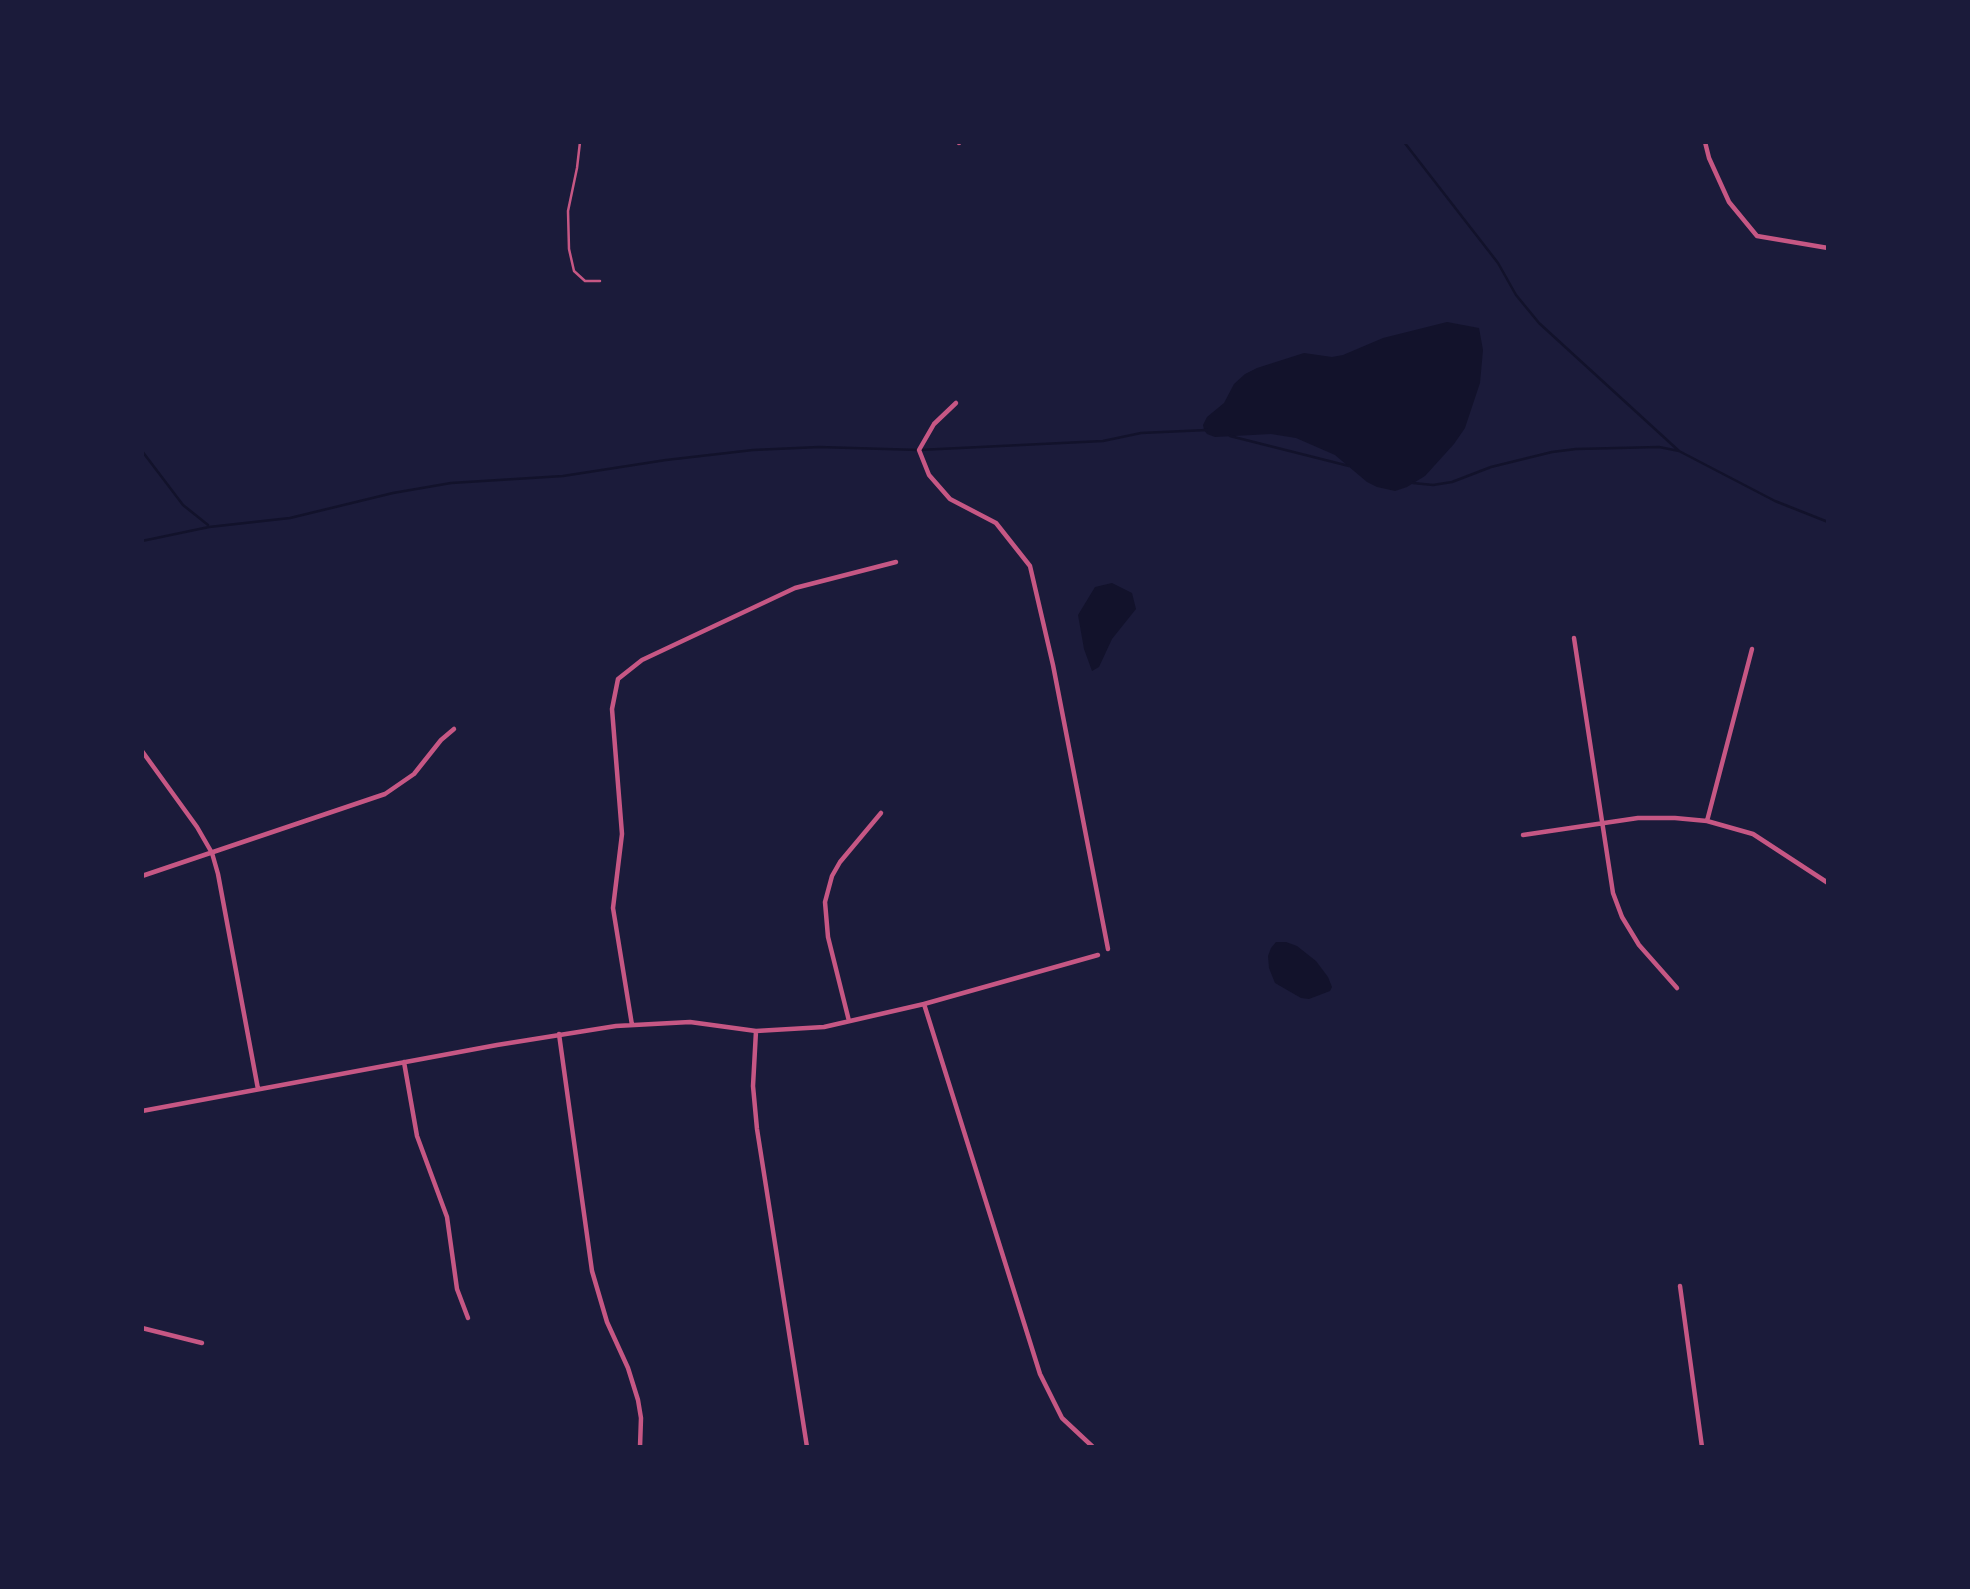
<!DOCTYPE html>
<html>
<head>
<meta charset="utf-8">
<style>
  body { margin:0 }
  #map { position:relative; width:1970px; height:1589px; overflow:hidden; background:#1b1b3a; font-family:"Source Serif 4",serif }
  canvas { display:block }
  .frame { position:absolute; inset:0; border:144px solid #1b1b3a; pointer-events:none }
</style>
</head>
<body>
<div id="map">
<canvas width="1970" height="1589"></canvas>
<div class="frame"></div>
</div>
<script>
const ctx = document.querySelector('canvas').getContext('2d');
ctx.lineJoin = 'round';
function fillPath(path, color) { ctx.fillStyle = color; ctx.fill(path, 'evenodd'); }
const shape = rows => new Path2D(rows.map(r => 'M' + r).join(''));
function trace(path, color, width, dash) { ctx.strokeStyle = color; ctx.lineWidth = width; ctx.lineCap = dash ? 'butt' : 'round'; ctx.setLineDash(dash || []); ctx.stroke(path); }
fillPath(shape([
  [1447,322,1479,328,1483,350,1480,383,1465,428,1454,444,1425,476,1407,487,1395,491,1377,487,1367,482,1335,455,1296,438,1271,434,1215,437,1207,434,1204,430,1203,425,1207,417,1224,403,1234,384,1245,374,1257,368,1304,353,1332,357,1343,355,1383,338],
  [1112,583,1132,593,1136,609,1112,639,1099,667,1092,671,1084,649,1078,615,1095,587],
  [1276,942,1286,942,1297,946,1316,961,1328,977,1332,987,1330,991,1309,999,1301,998,1275,983,1269,968,1268,956,1271,948]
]), '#12122b');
trace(shape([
  [1404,142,1498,263,1516,295,1539,323,1679,451],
  [1230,436,1349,466],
  [142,451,183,505,208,525],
  [1413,483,1433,485,1452,482,1491,467,1552,452,1576,449,1659,447,1679,451,1775,501,1828,522],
  [142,541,209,527,290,518,393,493,451,483,563,476,666,460,753,450,819,447,919,450,1103,441,1141,433,1207,430]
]), '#12122b', 2.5);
trace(shape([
  [580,142,577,168,568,211,569,249,574,271,585,281,600,281]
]), '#c65784', 2.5);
trace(shape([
  [959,142,959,143],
  [1705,142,1709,158,1729,202,1757,236,1828,248],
  [956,403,934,424,919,450,929,475,950,499,996,523,1030,566,1053,665,1108,949],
  [1574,638,1613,893,1622,917,1639,945,1677,988],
  [142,751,197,827,212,853,218,874,258,1089],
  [1707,821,1752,649],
  [1523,835,1638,818,1675,818,1707,821,1753,834,1828,883],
  [142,876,385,794,414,774,441,740,454,729],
  [924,1004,1040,1374,1062,1418,1093,1447],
  [849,1021,828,937,825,902,832,876,840,862,881,813],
  [632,1025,613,908,622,834,612,709,618,679,642,660,795,588,896,562],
  [756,1031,753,1086,757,1129,807,1447],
  [559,1034,592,1271,607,1322,628,1368,638,1400,641,1418,640,1447],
  [404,1062,417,1136,447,1217,457,1289,468,1318],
  [142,1111,497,1045,616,1026,690,1022,756,1031,824,1027,924,1004,1098,955],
  [1680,1286,1702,1447],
  [142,1328,202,1343]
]), '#c65784', 4.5);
</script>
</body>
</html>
